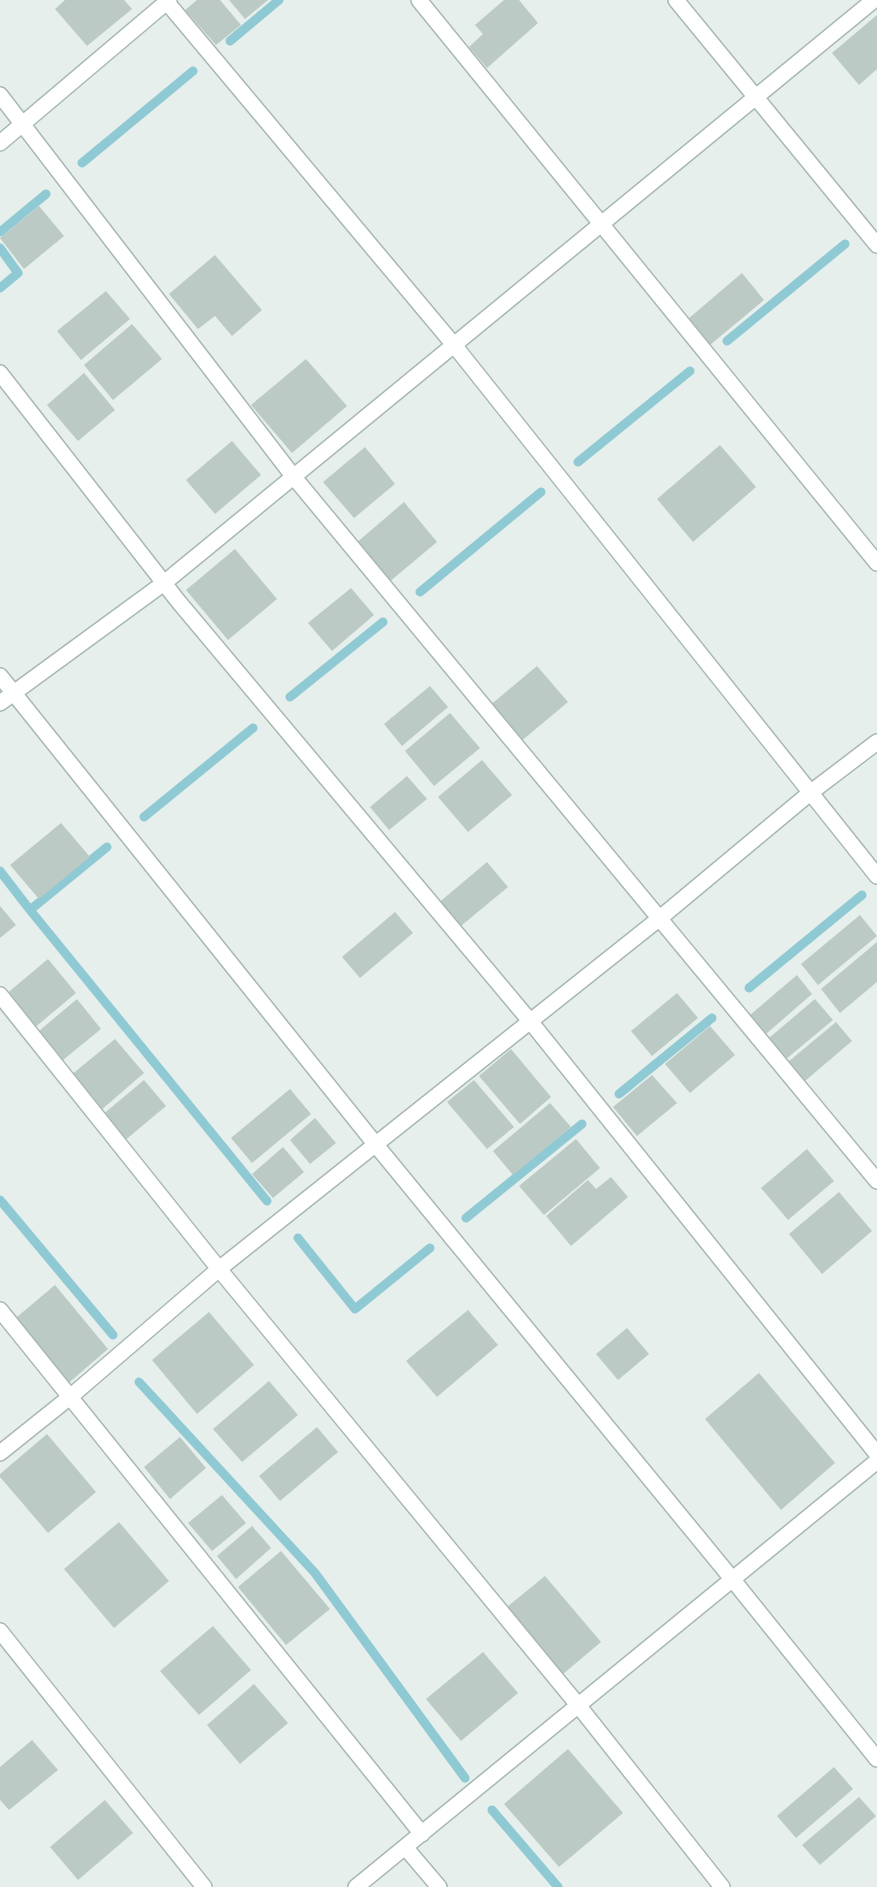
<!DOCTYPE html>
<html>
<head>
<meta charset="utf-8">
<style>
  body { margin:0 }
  canvas { display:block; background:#e6efeb }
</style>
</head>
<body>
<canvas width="877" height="1887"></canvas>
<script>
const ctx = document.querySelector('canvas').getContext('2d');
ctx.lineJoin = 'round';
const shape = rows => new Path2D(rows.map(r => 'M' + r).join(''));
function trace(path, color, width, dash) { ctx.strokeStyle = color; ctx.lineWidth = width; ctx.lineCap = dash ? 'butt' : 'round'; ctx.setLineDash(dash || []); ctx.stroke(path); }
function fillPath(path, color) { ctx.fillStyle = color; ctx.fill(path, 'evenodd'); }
trace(shape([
  [230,41,279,0],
  [82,163,193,71],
  [0,232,46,194],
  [0,248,18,273,0,288],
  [727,341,845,244],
  [578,462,690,371],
  [420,592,541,492],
  [290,697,383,622],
  [144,817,253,728],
  [107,847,30,910,267,1201],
  [0,871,30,910],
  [749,988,862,895],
  [619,1094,712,1018],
  [0,1200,113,1335],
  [466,1218,582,1124],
  [298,1238,355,1309,430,1248],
  [139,1382,315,1573,465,1778],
  [492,1810,558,1887]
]), '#8ec9d4', 9);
fillPath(shape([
  [65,0,124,0,132,9,87,46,55,9],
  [197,0,220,0,241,25,216,45,185,10],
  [229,0,268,0,245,19],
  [504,0,519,0,538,23,487,68,469,47,483,34,475,25],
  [877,15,877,69,859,85,832,53],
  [39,206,64,236,24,269,0,238],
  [215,255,262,310,232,336,215,316,198,329,169,294],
  [742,273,764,300,710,345,688,319],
  [106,291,130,319,81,360,57,331],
  [132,324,162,359,113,400,84,365],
  [306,359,347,406,292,453,251,405],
  [84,373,115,410,78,441,47,405],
  [232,441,261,475,215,514,186,480],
  [720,445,756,487,693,542,657,499],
  [365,447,395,484,354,518,323,482],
  [404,502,437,542,388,583,355,544],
  [235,549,277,599,228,640,186,590],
  [351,588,374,615,332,651,308,623],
  [537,666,568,702,519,743,488,707],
  [430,686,448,707,402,746,384,724],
  [450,713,480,748,434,786,405,751],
  [482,760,512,795,468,832,438,797],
  [407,776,427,799,389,830,370,807],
  [61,823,90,857,39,899,10,865],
  [487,862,508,887,456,930,436,905],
  [0,906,16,925,0,938],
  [395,912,413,933,360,978,342,957],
  [860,915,877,936,818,985,801,964],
  [877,942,877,982,840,1013,821,989],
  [48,959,76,993,33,1029,5,995],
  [797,975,812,994,766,1034,750,1015],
  [677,993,698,1018,652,1056,631,1031],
  [77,999,101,1029,63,1060,39,1031],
  [815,999,833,1020,786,1059,769,1038],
  [836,1022,852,1041,805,1081,788,1062],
  [710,1026,735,1055,690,1093,665,1064],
  [115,1039,144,1073,100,1111,70,1076],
  [511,1049,551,1097,520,1124,479,1076],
  [652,1075,677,1103,637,1136,613,1107],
  [144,1080,166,1106,123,1142,101,1116],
  [474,1080,514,1127,487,1149,447,1102],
  [290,1089,311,1114,252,1163,231,1138],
  [550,1103,571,1127,513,1175,493,1151],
  [315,1118,336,1143,310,1164,290,1140],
  [576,1139,600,1168,544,1215,519,1186],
  [283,1147,304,1172,273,1198,252,1174],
  [807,1149,834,1181,788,1220,761,1188],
  [611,1177,628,1197,571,1246,546,1216,588,1180,596,1189],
  [839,1192,872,1231,822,1274,789,1234],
  [55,1285,108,1349,65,1386,11,1322],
  [468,1310,498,1345,437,1397,406,1361],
  [209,1312,254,1365,197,1414,152,1360],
  [627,1328,649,1354,618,1380,596,1354],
  [759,1373,835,1463,781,1510,705,1419],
  [269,1381,298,1415,242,1462,213,1429],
  [317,1427,338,1452,280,1501,259,1476],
  [47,1434,96,1492,48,1533,0,1477,0,1474],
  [180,1437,206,1468,170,1499,144,1467],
  [222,1495,246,1523,212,1551,188,1523],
  [119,1522,169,1581,114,1628,64,1569],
  [252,1526,271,1548,236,1579,217,1556],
  [281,1551,330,1609,286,1645,238,1587],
  [545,1576,601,1642,563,1674,507,1607],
  [213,1626,251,1670,199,1715,160,1671],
  [483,1652,518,1693,461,1741,426,1699],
  [254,1684,288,1723,240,1764,207,1725],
  [32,1740,58,1770,9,1810,0,1800,0,1767],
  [568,1749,623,1813,559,1867,504,1804],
  [834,1767,853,1789,796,1838,777,1816],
  [859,1797,876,1816,820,1865,802,1845],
  [105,1800,133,1833,78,1880,50,1847]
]), '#bbcac4');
const street = shape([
  [165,0,454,345,877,876],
  [419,0,877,563],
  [676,0,877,245],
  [0,95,293,476,877,1181],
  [0,143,169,0],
  [0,373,178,601,530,1021,877,1454],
  [0,676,376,1145,733,1580,877,1759],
  [0,703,164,583,874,0],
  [0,995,219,1269,578,1705,722,1887],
  [0,1310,422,1834],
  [0,1453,70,1397,219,1269,660,918,810,793,877,742],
  [0,1631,204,1887],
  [405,1847,439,1887],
  [356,1887,877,1461]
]);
trace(street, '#a8b8b2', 18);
trace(street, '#fff', 15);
</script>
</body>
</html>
